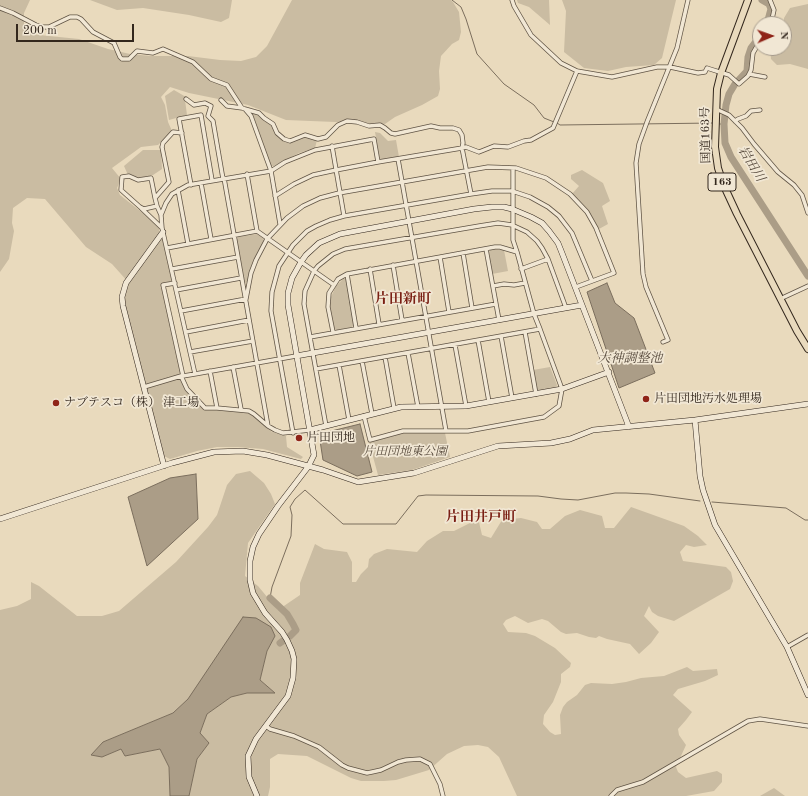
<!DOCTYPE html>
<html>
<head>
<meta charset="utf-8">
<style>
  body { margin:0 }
  #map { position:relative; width:808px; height:796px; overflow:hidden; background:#e9dabd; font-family:"Old Standard TT",serif }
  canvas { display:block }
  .north { position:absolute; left:752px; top:16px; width:40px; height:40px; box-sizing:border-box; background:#f1e7d4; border:1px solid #a59a8b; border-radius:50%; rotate:88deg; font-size:11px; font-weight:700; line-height:16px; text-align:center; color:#33271d }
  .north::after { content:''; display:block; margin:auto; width:14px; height:18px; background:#8f2418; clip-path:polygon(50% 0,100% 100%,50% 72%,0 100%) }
  .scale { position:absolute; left:16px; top:24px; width:118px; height:18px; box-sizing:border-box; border:2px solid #33271d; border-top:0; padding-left:5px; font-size:12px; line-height:14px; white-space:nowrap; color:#33271d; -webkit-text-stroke:3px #f1e7d4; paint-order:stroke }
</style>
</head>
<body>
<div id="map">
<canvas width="808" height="796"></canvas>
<div class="north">N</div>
<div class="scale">200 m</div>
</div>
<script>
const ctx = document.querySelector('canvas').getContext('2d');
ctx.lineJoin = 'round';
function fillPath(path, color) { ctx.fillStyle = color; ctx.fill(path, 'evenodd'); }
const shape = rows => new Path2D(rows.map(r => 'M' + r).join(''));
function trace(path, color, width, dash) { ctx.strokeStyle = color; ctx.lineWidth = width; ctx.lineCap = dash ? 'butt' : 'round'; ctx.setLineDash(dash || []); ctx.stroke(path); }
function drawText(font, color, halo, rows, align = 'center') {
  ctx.font = font + ' "Old Standard TT","Noto Serif JP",serif'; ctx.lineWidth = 3.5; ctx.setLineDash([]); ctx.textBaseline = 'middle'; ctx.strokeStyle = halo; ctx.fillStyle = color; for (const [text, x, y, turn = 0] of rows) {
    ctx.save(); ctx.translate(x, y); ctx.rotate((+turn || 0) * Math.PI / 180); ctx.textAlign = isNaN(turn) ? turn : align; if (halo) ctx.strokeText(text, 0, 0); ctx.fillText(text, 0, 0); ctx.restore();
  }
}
fillPath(shape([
  [0,0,30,0,24,13,24,26,29,33,39,35,79,39,108,49,130,54,151,56,188,56,220,60,241,61,256,57,267,46,292,0,451,0,453,2,459,12,461,32,459,40,452,44,441,56,439,71,440,89,438,96,422,105,395,117,385,124,286,120,248,105,189,93,170,87,161,97,165,105,168,122,172,131,158,145,141,147,112,168,121,179,117,188,120,195,159,226,160,239,163,236,172,279,171,282,161,284,181,373,180,374,181,380,186,391,205,409,245,412,252,415,272,432,286,436,287,447,303,457,301,459,263,449,238,447,217,447,197,451,170,459,164,456,125,304,124,295,129,283,112,264,86,247,45,199,27,198,13,208,12,223,14,231,9,259,0,272],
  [90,0,232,0,229,18,221,22,189,15,143,8,117,10],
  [517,0,549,0,550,25,529,7,518,3],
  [562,0,676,0,662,58,654,65,626,67,608,71,584,68,564,52,566,11],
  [808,4,808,69,790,64,777,65,771,59,770,48,784,48,784,18,790,8],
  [174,90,186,97,185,100,187,115,169,120,165,96],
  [248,111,259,113,272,125,283,141,293,142,305,136,317,140,315,148,299,153,274,166,271,166,253,115,251,114],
  [375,132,380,133,388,141,396,140,399,157,380,160],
  [143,150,161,150,162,169,153,175,139,178,128,175,124,166],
  [582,170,603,183,610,201,602,206,608,224,599,229,589,212,572,194,579,186,571,179,571,175],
  [257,234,263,238,264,241,255,258,247,282,245,283,237,240,238,237],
  [495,249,504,250,508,271,492,274,489,252,490,250],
  [343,279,346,279,354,325,352,327,337,330,334,329,330,307,331,297,336,286],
  [550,367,557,385,556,388,538,391,537,390,533,370],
  [403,433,445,433,450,457,412,470,378,475,369,442],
  [250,471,264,483,271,494,275,504,248,543,245,576,258,586,278,610,300,595,300,583,315,544,324,549,347,552,352,562,352,582,356,582,361,574,368,567,369,559,374,554,387,549,417,552,427,541,443,531,454,531,472,522,479,522,482,535,491,538,502,520,521,518,537,522,542,529,550,529,565,516,580,510,602,516,605,528,614,528,631,507,684,526,698,536,707,545,694,547,686,545,680,552,683,561,726,567,731,572,733,581,730,589,674,621,658,616,652,612,649,606,644,616,659,632,651,643,639,654,630,644,607,639,599,636,596,638,589,637,577,633,566,634,561,632,548,621,542,619,528,623,515,616,506,620,503,624,508,632,526,633,535,636,555,648,571,663,570,667,561,674,561,682,553,702,544,715,543,724,550,732,555,735,561,734,560,715,563,707,567,702,577,695,585,685,591,683,612,684,626,682,641,678,664,676,687,667,693,671,717,669,718,675,705,681,678,689,673,695,692,712,686,720,678,729,679,735,686,745,676,767,678,772,686,778,717,771,722,774,722,782,714,791,686,796,517,796,499,757,488,747,478,745,464,746,447,754,429,770,396,780,384,781,361,781,351,778,307,756,278,754,270,759,270,787,268,796,189,796,197,759,209,743,200,733,207,714,231,697,247,693,275,693,260,680,267,651,275,636,271,627,188,699,173,713,103,742,91,755,102,757,121,749,125,756,160,749,169,767,170,796,0,796,0,610,17,606,31,599,31,582,39,586,77,616,102,616,119,611,176,562,208,527,217,515,227,485,236,474],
  [774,788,785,796,760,796]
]), '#cabca2');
const water = shape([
  [607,283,615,303,634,318,655,373,619,388,587,292,607,283],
  [360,424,372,472,357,476,323,460,319,434,360,424],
  [196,474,198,519,147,566,128,497,170,478,196,474],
  [243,617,256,618,271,627,275,636,267,651,260,680,275,693,247,693,231,697,207,714,200,733,209,743,197,759,189,796,170,796,169,767,160,749,125,756,121,749,102,757,91,755,103,742,173,713,188,699,243,617]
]);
fillPath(water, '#ab9d87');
trace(water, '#7b6e5d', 1);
trace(shape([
  [452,0,461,7,466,19,477,54,504,84,534,105,544,118,554,122],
  [557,123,560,125,714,123],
  [720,124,724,124],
  [712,502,786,508,805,520,808,520],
  [270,598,272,587,291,536,292,515,290,507,295,499,305,490,343,524,396,524,418,496,426,495,538,496,561,499,578,500,615,493,626,493,649,494,700,501]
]), '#7b6e5d', 1);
trace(shape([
  [762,0,769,4,771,9,767,24],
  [760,36,751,48,748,57,747,71,735,84,729,94,726,105,724,124,725,143,731,157,808,276],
  [270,598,287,614,293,624,296,630,290,636],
  [280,643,284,640]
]), '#ab9d87', 7);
const street = shape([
  [512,0,514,6,531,35,561,63,577,71,612,77,657,67,670,67,698,73,705,72,707,68,710,69,729,75,739,84,748,76,751,70,753,53,760,41],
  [770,0,774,10,771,24],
  [0,8,13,13,36,25,42,27,49,27,70,17,77,17,81,19,93,32,114,43,120,57,122,59,129,59,137,51,153,53,163,49,193,62,211,79,227,85,242,108,245,109,251,116,271,171,280,224],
  [749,74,765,77],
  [186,99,194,105,205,103,211,106,208,116,213,121,223,179],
  [221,100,227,106,242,108],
  [245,109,259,113,264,118,273,124,277,133,284,139,290,141,305,135,318,139,326,137,338,125,347,121,357,122,369,126,380,125,385,128,391,133,395,134,431,126,440,128,453,128,459,130,462,135,463,143,462,148,471,194,344,216],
  [716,109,729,115,742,128,754,144,778,172,794,185,802,195,808,213],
  [735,121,738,119,746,116,751,111,760,110],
  [398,159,446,431],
  [513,168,513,240,517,252],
  [247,174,257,231],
  [224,178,268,426],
  [201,183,211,239],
  [191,185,179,119,201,115,212,180],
  [178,190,188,244],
  [471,194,492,191,512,191,530,197,548,207,559,216,572,233,592,281],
  [275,196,294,184,313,175,336,170,378,162],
  [155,198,151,178,138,180,129,176,122,177,121,190,140,207,144,209,157,206],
  [141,208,162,228],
  [161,215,157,206,155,198,169,182,162,147,163,143,173,132,182,133],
  [167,248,257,231,334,285],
  [486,249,499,320],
  [463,253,472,308],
  [440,257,449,312],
  [393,265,402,320],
  [172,269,238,257],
  [370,269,379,324],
  [521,269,548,259],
  [347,274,356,328],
  [175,283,163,285,183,376,195,374],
  [493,286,504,284,514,285,525,283],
  [176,290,241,278],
  [246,299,251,273,256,260,267,239,287,218,303,206,320,198,339,193,488,167,516,168,546,178,570,194,587,212,596,228,614,273,576,287],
  [780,299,808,286],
  [181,311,246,299],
  [186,332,249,320],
  [333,332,328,307,329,293,338,279,347,274,495,247,500,247,517,252,534,314,540,329],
  [525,332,536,394],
  [501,336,512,398],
  [310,337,496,304],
  [478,340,489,402],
  [663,342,668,340,646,287,643,274,636,163,639,144,647,122,677,48,688,0],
  [455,345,466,406],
  [190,352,253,341],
  [408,353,418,407],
  [296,356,195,374,162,228,161,215,166,203,172,194,188,185,271,171,285,162,315,150,374,139,378,162,462,148,466,147,479,152,494,146,508,147,524,141,531,140,553,128,577,71],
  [385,357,394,408],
  [362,361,372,414],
  [339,365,349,420],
  [233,367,241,409],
  [316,369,540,329,562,389,559,406,544,417,468,431,403,431,370,440,364,416],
  [210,371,217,408,249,411,254,414,268,426,275,430,283,433,310,430],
  [181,376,187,389,205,408,217,408],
  [144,387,181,376],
  [326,426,304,304,305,291,314,271,318,266,333,254,345,249,479,226,498,223,512,225,527,232,537,241,542,248,548,259,566,308],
  [293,433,271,311,272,292,279,266,293,245,307,231,316,226,330,220,344,216,332,146],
  [787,647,808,635],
  [266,726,270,729,294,736,319,747,342,765,348,768,367,773,372,772,381,770,398,762,406,760,420,759,430,764,440,784,443,796],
  [611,796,617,790,643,782,748,721,760,719,808,726]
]);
const secondary = shape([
  [163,232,126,283,122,297,123,306,164,466],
  [296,356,582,305],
  [695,420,700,476,703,490,715,525,787,647,808,695],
  [310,430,401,407,466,406,562,389,609,372],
  [0,519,172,463,214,452,243,451,267,455,323,470,358,482,414,473,498,446,551,443,570,439,593,430,695,420,808,404],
  [257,796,249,777,248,756,256,739,288,696,293,678,294,659,292,651,287,640,282,632,265,613,253,593,250,580,250,561,253,547,259,534,278,506,308,467,314,455,288,305,288,293,292,278,301,262,306,255,319,243,340,234,474,209,492,207,504,207,512,209,531,217,542,223,549,231,558,243,562,253,629,427]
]);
const highway = shape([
  [748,0,721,73,717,89,715,147,718,168,724,186,737,214,797,331,808,349]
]);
trace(street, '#605445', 5);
trace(secondary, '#33271d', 6);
trace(highway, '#33271d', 8);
trace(street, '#f1e7d4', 3.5);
trace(secondary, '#f1e7d4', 5);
trace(highway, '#e9dabd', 6);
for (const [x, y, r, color] of [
  [646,399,4,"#8f2418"],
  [56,403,4,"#8f2418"],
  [299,438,4,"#8f2418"]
]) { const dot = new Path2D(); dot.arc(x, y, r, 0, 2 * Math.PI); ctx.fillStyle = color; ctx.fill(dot); trace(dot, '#f1e7d4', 1.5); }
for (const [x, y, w] of [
  [722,182,28]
]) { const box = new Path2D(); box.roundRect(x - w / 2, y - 9, w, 18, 3); ctx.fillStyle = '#f1e7d4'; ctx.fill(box); trace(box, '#33271d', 1); }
drawText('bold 11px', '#33271d', null, [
  ["163",722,182]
]);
drawText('12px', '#33271d', '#f1e7d4', [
  ["国道163号",706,135,-91]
]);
drawText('12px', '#33271d', '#f1e7d4', [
  ["片田団地汚水処理場",654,399],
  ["ナブテスコ（株） 津工場",64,403],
  ["片田団地",307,438]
], 'left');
drawText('italic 12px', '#594c3e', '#f1e7d4', [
  ["片田団地東公園",405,452]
]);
drawText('italic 13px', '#574a3d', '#f1e7d4', [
  ["岩田川",751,164,59],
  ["大神調整池",630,359]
]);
drawText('bold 14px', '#7a1f14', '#f1e7d4', [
  ["片田新町",403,299],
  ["片田井戸町",481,517]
]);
</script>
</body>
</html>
